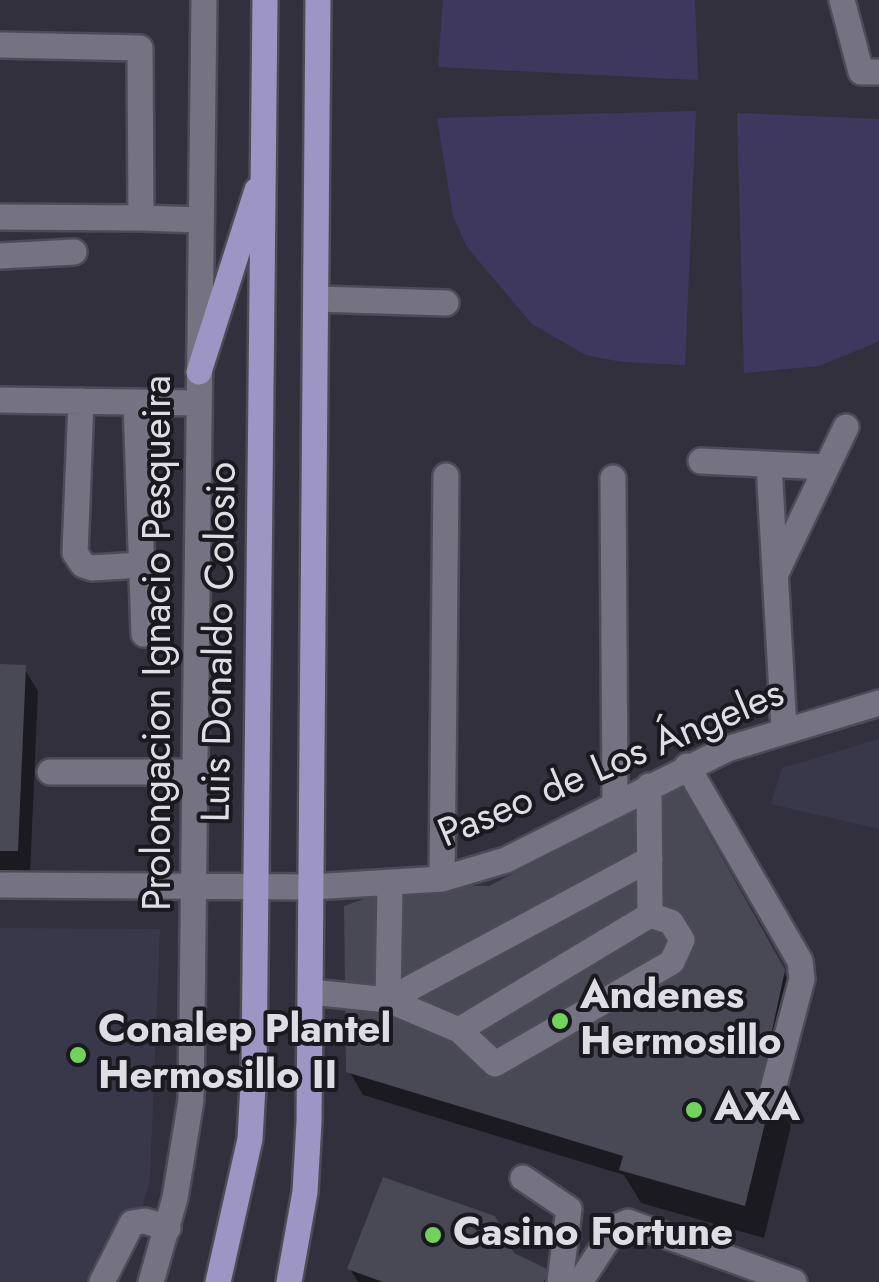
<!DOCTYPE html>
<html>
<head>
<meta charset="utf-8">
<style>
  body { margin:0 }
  canvas { display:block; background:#32303d }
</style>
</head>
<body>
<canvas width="879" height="1282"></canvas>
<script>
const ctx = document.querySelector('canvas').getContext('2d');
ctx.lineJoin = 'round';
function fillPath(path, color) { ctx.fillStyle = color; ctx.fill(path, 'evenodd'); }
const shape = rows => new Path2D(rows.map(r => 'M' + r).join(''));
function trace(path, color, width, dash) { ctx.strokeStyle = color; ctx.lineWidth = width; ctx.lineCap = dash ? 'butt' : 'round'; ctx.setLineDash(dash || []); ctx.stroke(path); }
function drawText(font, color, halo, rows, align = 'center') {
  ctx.font = font + ' Jost,sans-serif'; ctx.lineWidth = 8; ctx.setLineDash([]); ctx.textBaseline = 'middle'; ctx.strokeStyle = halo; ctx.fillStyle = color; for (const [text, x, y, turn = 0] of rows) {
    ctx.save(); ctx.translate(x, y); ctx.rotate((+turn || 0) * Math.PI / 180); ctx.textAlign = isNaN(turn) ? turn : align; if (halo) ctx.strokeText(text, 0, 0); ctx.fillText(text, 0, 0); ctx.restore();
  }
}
fillPath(shape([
  [879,739,879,829,771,804,782,768],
  [0,928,160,929,150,1180,120,1282,0,1282]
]), '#39374a');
fillPath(shape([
  [443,0,695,0,698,80,438,67],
  [696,111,685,365,622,362,586,355,532,324,467,247,453,216,437,118],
  [737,113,879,119,879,340,875,343,819,366,744,373]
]), '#3e385f');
fillPath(shape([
  [0,667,24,668,38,691,30,874,0,874],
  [681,789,797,996,775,1099,791,1126,764,1238,641,1203,624,1175,363,1095,349,1071,490,889],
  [514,1256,547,1272,553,1282,358,1282,350,1269]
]), '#0007');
fillPath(shape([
  [0,664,26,665,18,851,0,851],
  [682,786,785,970,760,1087,773,1090,745,1206,619,1170,623,1156,346,1072,344,906,407,884,489,886],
  [383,1177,495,1216,514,1253,549,1270,544,1282,383,1282,347,1269]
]), '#494855');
const minor = shape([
  [842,0,861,72,879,72],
  [0,45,140,48,141,218,0,217],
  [141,218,201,220],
  [0,256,74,252],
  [316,299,446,303],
  [0,400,199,403],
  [81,401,75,553,83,565,92,568,141,565],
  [136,402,144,634],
  [701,461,827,467],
  [769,465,784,729],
  [613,478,615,803],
  [777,571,846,427],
  [687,766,800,961,802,979,768,1108],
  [50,772,196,772],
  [649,786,650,915],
  [442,879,446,476],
  [0,885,312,887,442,879,506,860,727,749,879,703],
  [390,886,388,1000,650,859],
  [311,992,388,1000,459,1030,495,1064,672,962,682,940,671,922,650,915,459,1030],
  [523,1178,569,1209,560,1282],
  [102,1282,132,1223,145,1221,168,1228],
  [151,1282,175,1198,191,1100,204,0],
  [580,1282,616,1227,628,1222,794,1282]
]);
const major = shape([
  [199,372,257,190],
  [218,1282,250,1139,254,1068,265,0],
  [289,1282,305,1192,309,1122,318,0]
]);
trace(minor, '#4d4b56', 30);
trace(major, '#4d4b56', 30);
trace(minor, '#757382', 25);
trace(major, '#9d96c5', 25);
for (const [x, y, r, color] of [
  [560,1021,10,"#73d25c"],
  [78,1055,10,"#73d25c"],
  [694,1110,10,"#73d25c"],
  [433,1235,10,"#73d25c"]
]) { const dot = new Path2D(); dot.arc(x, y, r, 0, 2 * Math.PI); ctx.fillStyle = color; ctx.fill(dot); trace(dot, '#1a191f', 4); }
drawText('40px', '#dedde6', '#1a191f', [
  ["Luis Donaldo Colosio",222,642,-89],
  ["Prolongacion Ignacio Pesqueira",160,643,-90],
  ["Paseo de Los Ángeles",612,766,-23]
]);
drawText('bold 40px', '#dedde6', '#1a191f', [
  ["Andenes",580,998],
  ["Hermosillo",580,1044],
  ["Conalep Plantel",98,1032],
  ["Hermosillo II",98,1078],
  ["AXA",714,1110],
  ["Casino Fortune",453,1235]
], 'left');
</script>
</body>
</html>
